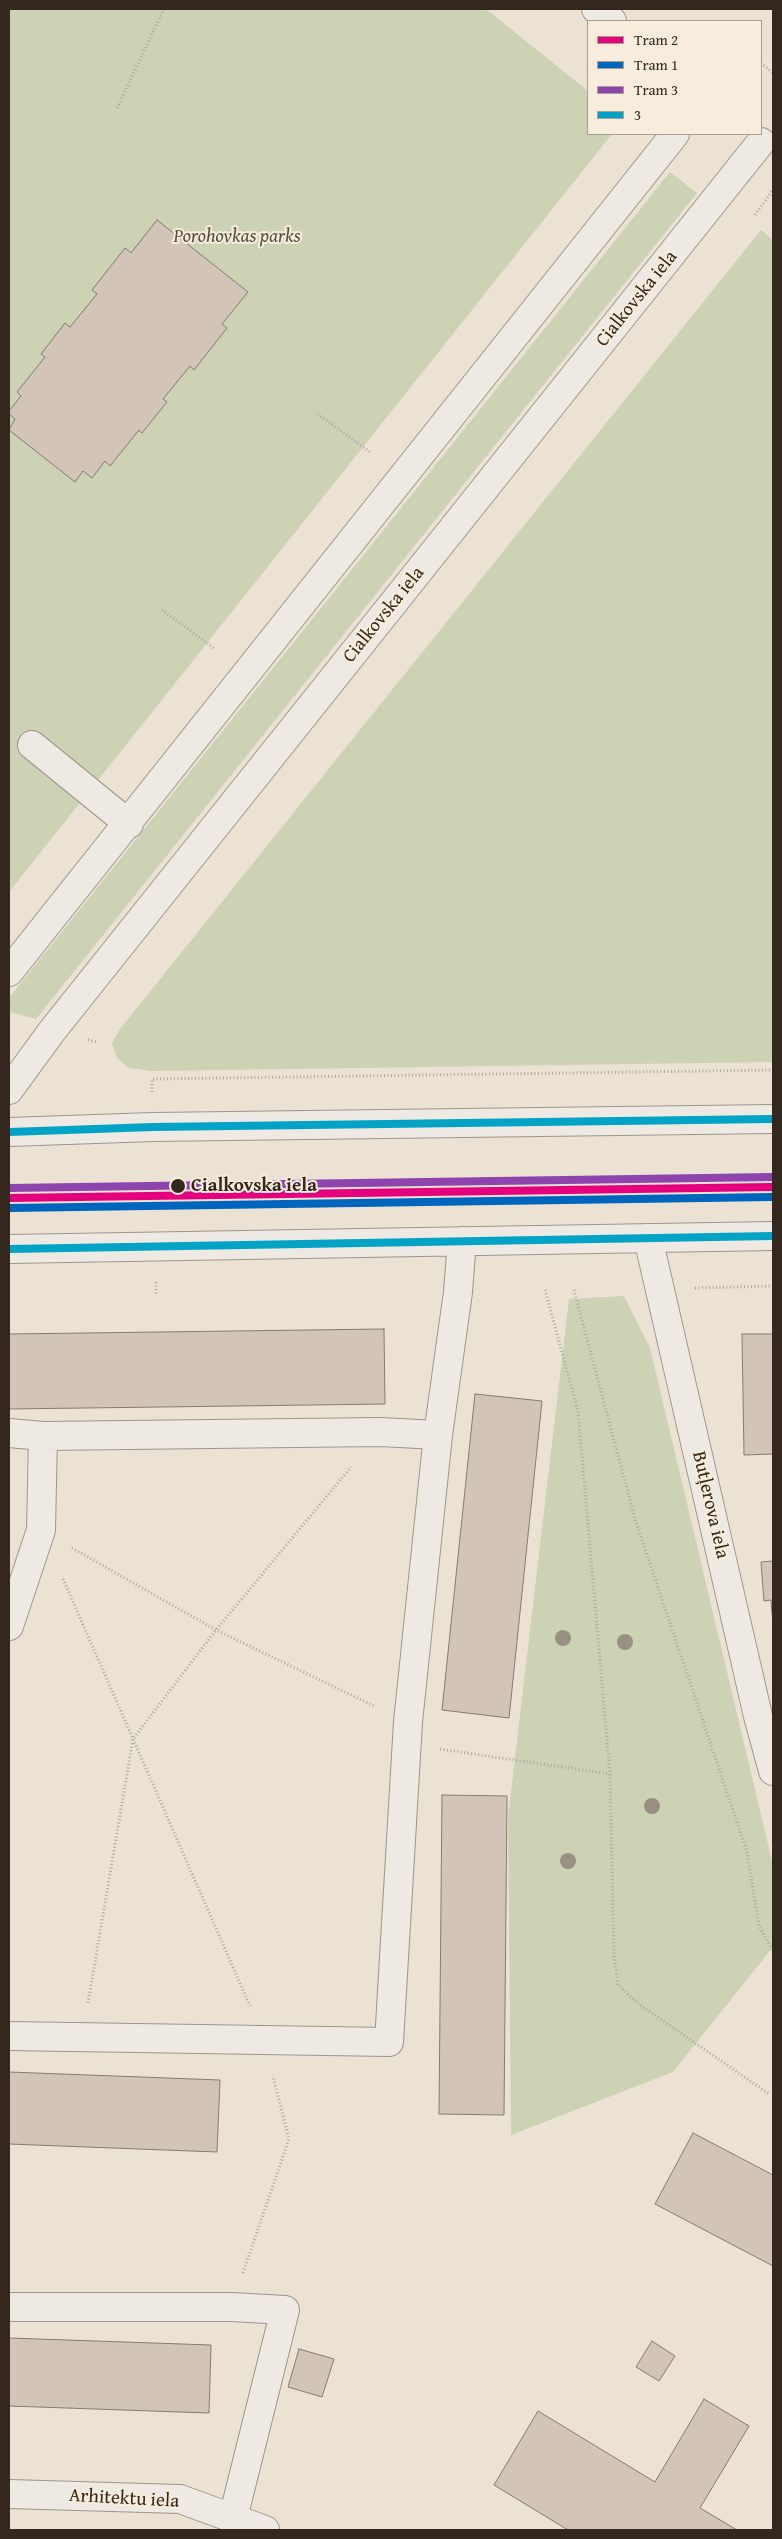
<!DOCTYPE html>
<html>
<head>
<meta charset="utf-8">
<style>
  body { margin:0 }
  #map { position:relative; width:782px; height:2539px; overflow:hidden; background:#ebe2d4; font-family:"Gentium Book Plus",serif }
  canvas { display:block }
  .frame { position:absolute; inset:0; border:10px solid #34281e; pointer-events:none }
  .legend { position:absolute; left:587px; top:20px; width:175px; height:115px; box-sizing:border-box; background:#f8eddd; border:1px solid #aa9e91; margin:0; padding:6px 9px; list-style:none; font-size:15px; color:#34281e }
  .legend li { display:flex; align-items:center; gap:10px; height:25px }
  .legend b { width:25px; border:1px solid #aa9e91 }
</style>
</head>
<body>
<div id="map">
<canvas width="782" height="2539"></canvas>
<div class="frame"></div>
<ul class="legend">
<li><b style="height:6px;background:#e5007d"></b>Tram 2</li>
<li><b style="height:6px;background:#0065bd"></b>Tram 1</li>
<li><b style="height:6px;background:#8e44ad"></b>Tram 3</li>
<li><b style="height:6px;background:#03a3c5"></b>3</li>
</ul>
</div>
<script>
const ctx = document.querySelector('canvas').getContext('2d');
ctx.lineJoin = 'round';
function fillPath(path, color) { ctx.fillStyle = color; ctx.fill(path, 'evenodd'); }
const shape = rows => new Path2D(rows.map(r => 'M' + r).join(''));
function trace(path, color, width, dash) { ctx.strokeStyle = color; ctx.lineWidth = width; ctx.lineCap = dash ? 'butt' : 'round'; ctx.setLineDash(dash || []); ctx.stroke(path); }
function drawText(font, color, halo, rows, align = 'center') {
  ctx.font = font + ' "Gentium Book Plus",serif'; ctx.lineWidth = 4; ctx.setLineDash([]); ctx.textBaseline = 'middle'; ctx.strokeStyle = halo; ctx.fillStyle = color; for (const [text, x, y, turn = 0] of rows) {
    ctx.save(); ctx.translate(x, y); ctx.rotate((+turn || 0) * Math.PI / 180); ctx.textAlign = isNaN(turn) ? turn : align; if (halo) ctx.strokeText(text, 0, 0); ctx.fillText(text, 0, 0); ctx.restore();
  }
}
fillPath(shape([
  [9,9,486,9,588,91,588,134,612,134,9,892],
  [670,172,697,193,36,1019,9,1012,9,998],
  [761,230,773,240,773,1062,151,1071,129,1068,117,1058,112,1043,120,1029],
  [624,1296,650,1348,773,1865,773,1947,673,2072,511,2135,508,1817,569,1299]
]), '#cdd2b5');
const building = shape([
  [157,220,248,292,222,324,227,328,194,370,190,366,163,399,167,402,142,433,139,430,110,466,105,461,92,478,83,471,75,482,9,430,15,419,9,414,9,411,21,396,17,392,45,357,41,354,65,323,70,327,97,294,92,290,125,248,131,253,157,220],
  [384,1329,385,1404,9,1409,9,1334,384,1329],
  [742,1334,773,1334,773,1454,744,1455,742,1334],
  [475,1394,542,1401,509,1718,442,1710,475,1394],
  [773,1561,773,1625,771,1600,764,1601,761,1562,773,1561],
  [442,1795,507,1796,504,2115,439,2114,442,1795],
  [9,2072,220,2080,217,2152,9,2144,9,2072],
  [693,2133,773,2175,773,2266,655,2204,693,2133],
  [9,2338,211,2345,209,2413,9,2406,9,2338],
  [652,2341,675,2356,659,2381,636,2367,652,2341],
  [299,2349,334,2359,322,2397,288,2387,299,2349],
  [704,2399,749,2426,700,2508,737,2530,568,2530,494,2485,538,2411,655,2482,704,2399]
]);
fillPath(building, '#d2c4b7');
trace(building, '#827c74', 1);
const minor = shape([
  [596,9,612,21],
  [32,745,129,824],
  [9,972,675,134],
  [9,1090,52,1031,761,142],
  [9,1132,153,1127,773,1119],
  [648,1238,758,1716,773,1771],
  [9,1249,773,1236],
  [9,1433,43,1436,380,1432,438,1435],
  [9,1626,41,1530,43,1436],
  [9,2036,389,2042,408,1722,438,1435,458,1292,462,1241],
  [9,2307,231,2307,285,2310,233,2518],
  [9,2494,180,2499,265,2530]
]);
trace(minor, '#9c968c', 30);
trace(shape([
  [761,63,773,73],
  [117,108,164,9],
  [755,215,773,190],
  [9,226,10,236],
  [318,414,370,452],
  [162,610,214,648],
  [88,1040,97,1042],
  [152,1092,152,1079,773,1070],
  [156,1282,156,1294],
  [695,1288,773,1286],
  [545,1290,578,1411,610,1774,614,1957,618,1985,640,2005,769,2094],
  [574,1290,635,1519,747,1852,759,1926,773,1951],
  [72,1548,216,1630,374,1706],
  [63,1579,250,2006],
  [440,1749,610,1774],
  [88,2003,133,1739,216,1630,351,1467],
  [243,2273,289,2139,273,2076]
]), '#ada8a2', 3, [1, 2.5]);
trace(minor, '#eeeae3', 28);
trace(shape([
  [9,1132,153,1127,773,1119],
  [9,1249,773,1236]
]), '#03a3c5', 8);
trace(shape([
  [9,1198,773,1187]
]), '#e5007d', 8);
trace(shape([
  [9,1208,773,1197]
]), '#0065bd', 8);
trace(shape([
  [9,1188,773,1177]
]), '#8e44ad', 8);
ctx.fillStyle = '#989182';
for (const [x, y] of [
  [563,1638],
  [625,1642],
  [652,1806],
  [568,1861]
]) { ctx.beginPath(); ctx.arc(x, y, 8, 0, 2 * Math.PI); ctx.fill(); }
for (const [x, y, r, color] of [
  [178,1186,8,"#34281e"]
]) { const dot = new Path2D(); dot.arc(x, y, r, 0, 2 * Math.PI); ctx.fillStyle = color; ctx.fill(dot); trace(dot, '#f8eddd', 2); }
drawText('italic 19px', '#544f3e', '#f8eddd', [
  ["Porohovkas parks",237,237]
]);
drawText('19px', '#34281e', '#f8eddd', [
  ["Cialkovska iela",637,299,-51],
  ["Cialkovska iela",384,615,-51],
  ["Butļerova iela",710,1505,77],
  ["Arhitektu iela",124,2499,3]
]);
drawText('bold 19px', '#34281e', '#f8eddd', [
  ["Cialkovska iela",191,1186]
], 'left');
</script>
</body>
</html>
